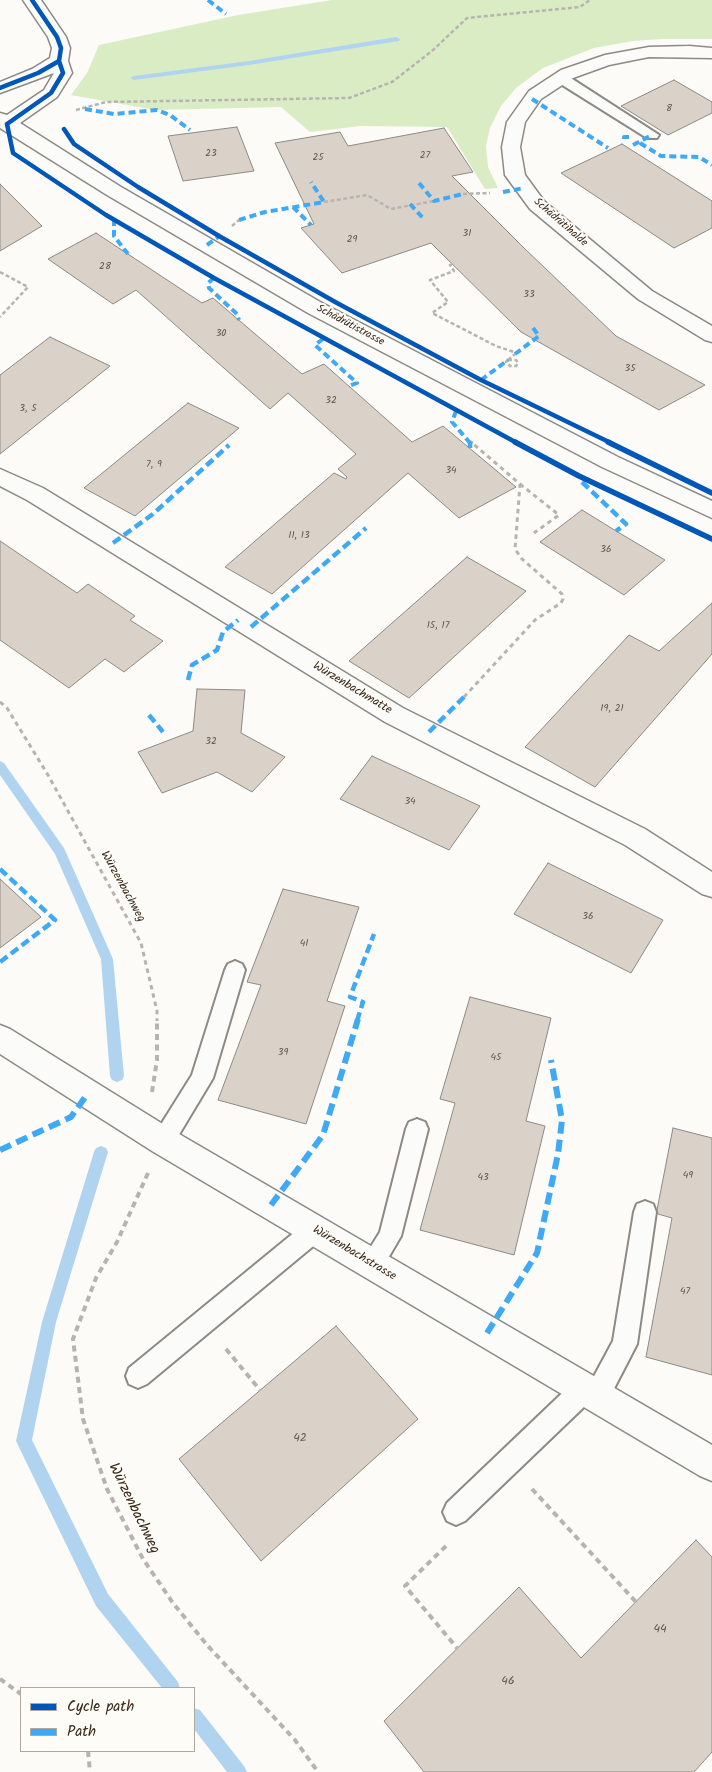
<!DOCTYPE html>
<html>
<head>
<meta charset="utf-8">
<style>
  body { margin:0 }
  #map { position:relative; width:712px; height:1772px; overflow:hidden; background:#fcfbf8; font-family:Kalam,sans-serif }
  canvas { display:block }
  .legend { position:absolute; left:20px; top:1687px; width:175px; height:65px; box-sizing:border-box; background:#fdfcf7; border:1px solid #afa8a0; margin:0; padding:6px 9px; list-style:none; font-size:15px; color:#3b2a1e }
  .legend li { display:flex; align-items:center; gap:10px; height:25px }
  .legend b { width:25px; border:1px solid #afa8a0 }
</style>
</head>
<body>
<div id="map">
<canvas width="712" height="1772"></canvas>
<ul class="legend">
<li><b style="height:6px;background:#0057b8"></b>Cycle path</li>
<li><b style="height:6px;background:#3fa9f5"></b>Path</li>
</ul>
</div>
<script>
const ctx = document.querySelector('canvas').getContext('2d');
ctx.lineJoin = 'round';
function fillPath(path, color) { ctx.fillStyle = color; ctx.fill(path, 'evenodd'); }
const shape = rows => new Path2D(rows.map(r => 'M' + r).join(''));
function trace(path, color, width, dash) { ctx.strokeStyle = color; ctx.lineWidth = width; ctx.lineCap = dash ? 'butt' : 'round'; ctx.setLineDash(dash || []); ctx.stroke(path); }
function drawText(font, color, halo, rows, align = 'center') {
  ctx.font = font + ' Kalam,sans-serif'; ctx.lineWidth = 4; ctx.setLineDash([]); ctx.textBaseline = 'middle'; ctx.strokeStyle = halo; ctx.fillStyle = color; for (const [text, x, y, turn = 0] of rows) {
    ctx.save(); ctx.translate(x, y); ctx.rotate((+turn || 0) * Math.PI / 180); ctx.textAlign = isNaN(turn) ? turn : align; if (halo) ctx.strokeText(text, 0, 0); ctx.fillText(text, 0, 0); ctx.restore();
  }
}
fillPath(shape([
  [332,0,712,0,712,39,663,39,633,41,594,48,543,68,516,88,501,106,490,128,486,146,488,167,498,188,485,189,447,127,361,126,310,132,281,107,155,110,71,95,87,73,99,45,238,15]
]), '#daecc4');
fillPath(shape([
  [396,37,400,39,399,41,249,65,134,80,130,78,134,76,249,61,396,37],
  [0,761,4,763,64,848,113,959,124,1076,122,1080,117,1082,112,1080,110,1076,101,959,55,854,0,775,0,761],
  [101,1146,106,1148,108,1152,56,1322,32,1440,108,1594,178,1682,180,1688,162,1688,96,1606,16,1441,42,1322,94,1152,96,1148,101,1146],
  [194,1708,200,1710,244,1766,247,1772,227,1772,194,1729,194,1708]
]), '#b0d4f0');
const building = shape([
  [674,80,712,102,712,113,668,135,621,106,674,80],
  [237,127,254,171,183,181,168,136,237,127],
  [444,128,473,172,452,176,523,247,616,336,705,385,659,410,521,332,431,243,342,273,301,228,314,224,275,143,340,132,348,146,444,128],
  [622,144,712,201,712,228,674,248,561,173,622,144],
  [0,184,42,226,0,251,0,184],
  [96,233,202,303,213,298,302,374,324,364,412,442,443,426,516,487,459,518,408,473,272,594,225,567,334,473,346,479,347,477,338,469,356,454,288,393,270,409,136,290,113,304,48,259,96,233],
  [50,337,110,366,0,454,0,375,50,337],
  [188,403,239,428,135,516,84,488,188,403],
  [582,510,616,531,665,560,624,595,540,542,582,510],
  [0,541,77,593,88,584,135,616,130,620,163,641,124,672,105,659,69,688,0,640,0,541],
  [467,557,526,591,409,698,349,661,467,557],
  [712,603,712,654,595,787,525,747,629,635,659,651,712,603],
  [197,689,245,690,241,733,285,757,252,792,217,772,162,793,138,752,193,731,197,689],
  [372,756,480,806,449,850,340,799,372,756],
  [548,863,663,920,631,973,514,914,548,863],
  [0,879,41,917,0,948,0,879],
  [283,889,359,907,327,1001,345,1006,306,1124,218,1100,261,985,247,982,283,889],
  [470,997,551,1018,526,1121,545,1126,514,1255,420,1230,455,1103,440,1099,470,997],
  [673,1128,712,1138,712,1375,646,1357,672,1218,658,1214,657,1210,673,1128],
  [336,1326,418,1419,261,1561,179,1459,336,1326],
  [696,1540,712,1557,712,1752,694,1772,424,1772,384,1721,519,1587,581,1658,696,1540]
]);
fillPath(building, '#dad2c9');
trace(building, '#8d8985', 1);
const lane = shape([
  [561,74,566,75,659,135,657,138,647,138,556,81,554,78,556,75,561,74],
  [235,961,242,964,245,970,213,1078,171,1148,163,1151,155,1148,152,1141,155,1134,192,1075,225,970,228,964,235,961],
  [417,1119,425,1122,428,1129,401,1236,380,1272,372,1275,364,1272,360,1264,380,1232,406,1129,409,1122,417,1119],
  [645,1201,653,1204,656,1212,637,1344,605,1406,596,1409,587,1404,465,1521,456,1525,447,1521,443,1512,447,1503,576,1380,585,1377,592,1380,613,1341,634,1212,637,1204,645,1201],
  [315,1219,323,1222,326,1230,323,1238,147,1384,138,1388,129,1384,126,1376,129,1368,307,1222,315,1219]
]);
const street = shape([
  [689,46,712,48,712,58,649,57,609,65,573,78,541,99,525,122,520,147,525,175,544,201,652,291,712,326,712,342,705,340,638,299,530,209,505,175,502,147,507,122,529,91,561,70,605,55,649,47,689,46],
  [0,469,43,488,403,708,645,829,712,872,712,897,702,894,625,845,385,722,27,500,0,486,0,469],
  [0,1025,10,1029,174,1131,712,1445,712,1481,700,1476,152,1151,0,1054,0,1025]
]);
const secondary = shape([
  [23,0,41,0,66,37,70,48,68,61,72,73,57,97,20,123,121,187,322,303,618,457,712,501,712,518,602,467,308,313,107,195,0,128,0,113,7,115,44,90,54,73,0,93,0,82,32,69,50,58,52,48,48,37,23,0]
]);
trace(lane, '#8d8985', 4);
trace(street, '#8d8985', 3);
trace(secondary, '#8d8985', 3);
trace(shape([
  [76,110,106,102,349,98,392,82,433,50,467,18,580,7,590,0],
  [463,194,490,193],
  [324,202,367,195,391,209,434,201],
  [232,226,239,220],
  [452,264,450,265,454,271,430,280,448,302,432,313,496,346,517,353],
  [0,272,28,287,0,317],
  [508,360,516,360,518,363,516,366,510,366,506,362,508,360],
  [508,360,515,354],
  [470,441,473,443]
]), '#b6b4b1', 2.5, [4, 2.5]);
trace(shape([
  [520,484,559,515,534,533],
  [464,697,535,620,561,603,563,599,562,594,522,559,515,549,520,484,471,442],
  [0,702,7,708,48,775,141,943,157,1011,157,1021]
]), '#b6b4b1', 3, [4.5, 4]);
trace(shape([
  [152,1092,157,1060,157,1019],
  [148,1173,117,1242,96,1278,73,1339,83,1419,107,1489,143,1559,173,1603,207,1645,295,1740,318,1772],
  [226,1349,260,1390],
  [532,1489,636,1602],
  [446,1546,405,1586,457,1648],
  [0,1679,21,1694],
  [88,1751,90,1772]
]), '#b6b4b1', 4, [6, 4.5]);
fillPath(lane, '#fbfbf9');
fillPath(street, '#fbfbf9');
fillPath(secondary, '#fbfbf9');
trace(shape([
  [208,0,226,14],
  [532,99,608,148],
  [85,109,114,114,157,110,170,115,190,130],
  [624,139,624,137,630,137],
  [640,143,661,156,699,157,712,165],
  [633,145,652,135],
  [419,183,434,201,463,194],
  [503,192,524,188],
  [410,204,423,218],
  [293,207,311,225],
  [114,219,114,236,128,254],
  [239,220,265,212,324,202,311,182],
  [207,245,221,235],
  [214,278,208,283,209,288,237,314,239,320],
  [323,339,315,345,357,383,349,386],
  [515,354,539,336,531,325],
  [481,380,508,360],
  [456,411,452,422,470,443]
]), '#3fa9f5', 4, [7, 4]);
trace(shape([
  [470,442,470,448],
  [582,482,626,524,616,531],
  [113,543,153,514,229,445],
  [251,627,366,528],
  [188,680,192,665,217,650,223,632,238,620],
  [149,715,163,732],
  [429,732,464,697],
  [0,869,55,920,0,962],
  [357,1021,363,1002,350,997,374,934]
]), '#3fa9f5', 4.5, [9, 4.5]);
trace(shape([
  [0,1150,71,1117,88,1093],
  [271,1205,323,1135,358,1019],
  [487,1333,537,1253,558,1154,562,1120,551,1060]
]), '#3fa9f5', 6, [12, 6]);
trace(shape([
  [0,88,38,73,59,61],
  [7,124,13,153,106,215,214,278,517,443],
  [7,124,51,93,63,73,59,61,61,48,57,37,32,0],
  [64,129,74,144,138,187,219,236,337,303,481,380,611,443]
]), '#0057b8', 4.5);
trace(shape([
  [515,442,579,476,712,539],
  [608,442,712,493]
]), '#0057b8', 5.5);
drawText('10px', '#635449', null, [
  ["8",669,109],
  ["23",211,154],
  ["27",425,156],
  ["25",318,158],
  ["31",467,234],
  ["29",352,240],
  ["28",105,267],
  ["33",529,295],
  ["30",221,334],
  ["35",630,369],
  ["32",331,401],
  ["3, 5",28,409],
  ["7, 9",154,465],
  ["34",451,471],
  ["11, 13",299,536],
  ["36",606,550],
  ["15, 17",438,626],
  ["19, 21",612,709],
  ["32",211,742],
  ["34",410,802],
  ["36",588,917],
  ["41",304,944],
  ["39",283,1053],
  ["45",496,1058],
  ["49",688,1176],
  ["43",483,1178],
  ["47",685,1292]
]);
drawText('11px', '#3b2a1e', '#fdfcf7', [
  ["Schädrütihalde",560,223,41],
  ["Schädrütistrasse",350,326,28]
]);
drawText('12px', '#3b2a1e', '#fdfcf7', [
  ["Würzenbachmatte",352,689,31],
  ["Würzenbachweg",122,887,61],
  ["Würzenbachstrasse",354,1254,31]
]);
drawText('12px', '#635449', null, [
  ["42",300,1439],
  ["44",660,1630],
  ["46",508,1682]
]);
drawText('15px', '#3b2a1e', '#fdfcf7', [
  ["Würzenbachweg",133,1509,64]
]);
</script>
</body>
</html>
